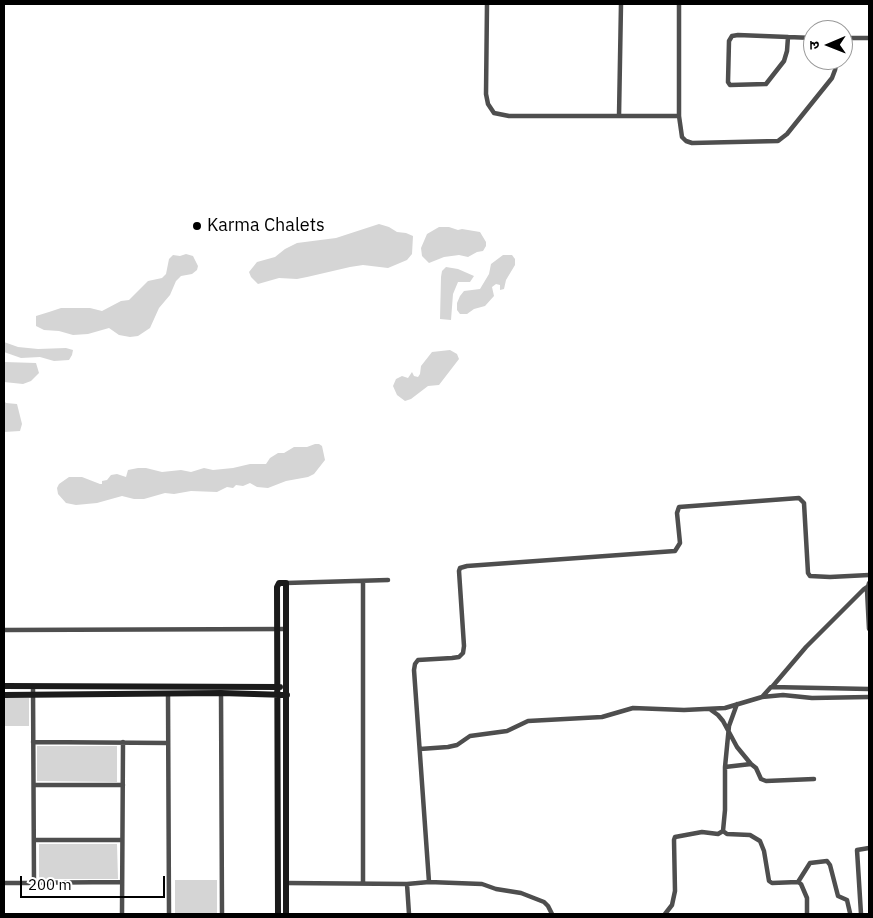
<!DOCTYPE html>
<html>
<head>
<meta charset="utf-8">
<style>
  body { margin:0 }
  #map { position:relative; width:873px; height:918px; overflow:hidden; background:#fff; font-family:"IBM Plex Sans","Noto Sans Devanagari",sans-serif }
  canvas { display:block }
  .frame { position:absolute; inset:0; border:5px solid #000; pointer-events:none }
  .north { position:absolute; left:803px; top:20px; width:50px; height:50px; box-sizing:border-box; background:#fff; border:1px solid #999; border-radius:50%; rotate:269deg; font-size:14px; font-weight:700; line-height:20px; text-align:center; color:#000 }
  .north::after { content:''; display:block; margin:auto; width:18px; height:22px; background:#000; clip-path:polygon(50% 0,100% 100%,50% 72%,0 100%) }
  .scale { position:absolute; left:20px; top:876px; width:145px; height:22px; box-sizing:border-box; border:2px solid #000; border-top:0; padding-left:6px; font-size:15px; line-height:18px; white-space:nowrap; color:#000; -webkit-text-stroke:4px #fff; paint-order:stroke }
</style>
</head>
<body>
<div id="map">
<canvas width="873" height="918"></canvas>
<div class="frame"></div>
<div class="north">उ</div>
<div class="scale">200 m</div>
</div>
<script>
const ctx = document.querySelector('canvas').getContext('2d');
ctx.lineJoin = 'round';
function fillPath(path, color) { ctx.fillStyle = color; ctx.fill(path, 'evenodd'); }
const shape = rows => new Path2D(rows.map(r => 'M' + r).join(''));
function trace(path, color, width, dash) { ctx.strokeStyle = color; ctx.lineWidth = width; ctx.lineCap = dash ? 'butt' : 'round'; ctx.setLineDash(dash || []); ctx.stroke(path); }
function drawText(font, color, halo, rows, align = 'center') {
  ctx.font = font + ' "IBM Plex Sans",sans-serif'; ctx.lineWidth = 4.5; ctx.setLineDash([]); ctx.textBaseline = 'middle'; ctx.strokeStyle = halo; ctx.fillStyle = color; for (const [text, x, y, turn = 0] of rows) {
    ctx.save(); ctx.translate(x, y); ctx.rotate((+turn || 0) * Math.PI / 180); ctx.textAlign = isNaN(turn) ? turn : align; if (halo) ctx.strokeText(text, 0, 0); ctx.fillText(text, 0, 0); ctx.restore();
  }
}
fillPath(shape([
  [379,224,389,227,397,232,406,233,413,236,412,254,407,260,388,268,363,265,350,267,307,277,297,279,279,278,258,284,251,277,249,272,257,262,275,257,285,249,297,243,336,238],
  [439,227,449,227,458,230,462,229,480,232,486,242,486,246,483,251,477,252,468,257,459,255,444,257,429,263,422,256,421,248,427,234],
  [186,254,193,256,198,266,197,270,192,274,181,276,176,281,170,295,159,308,150,328,138,336,130,337,119,335,109,328,88,334,73,335,59,331,44,330,36,326,36,316,49,312,61,308,90,308,102,311,121,301,129,300,148,281,162,278,166,274,169,259,173,255,180,256],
  [503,255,512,255,515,259,515,265,506,280,504,289,500,290,500,285,496,284,492,287,494,296,485,306,474,309,467,314,460,314,457,310,457,303,460,296,464,291,480,289,489,274,491,264],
  [446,267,458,269,474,276,470,282,458,282,453,294,451,320,440,319,441,277,442,271],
  [4,342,18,347,38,349,66,348,73,350,72,355,69,360,54,361,40,357,21,358,4,352],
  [450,350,457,354,459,359,439,385,428,386,411,399,405,401,397,395,393,386,396,379,402,376,408,378,412,372,414,376,418,377,420,374,421,366,432,352],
  [4,362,36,363,39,373,31,381,23,384,4,382],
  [4,401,6,403,17,404,22,424,20,431,4,432],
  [315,444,319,444,322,446,325,460,314,474,308,477,286,481,268,488,257,487,250,483,243,486,236,485,233,488,227,487,217,492,191,491,174,494,165,493,144,499,134,499,122,496,97,503,76,505,66,503,58,494,57,488,59,484,69,477,82,477,100,484,102,484,102,481,107,480,111,475,117,474,126,477,128,470,138,468,146,468,162,472,181,470,191,472,204,468,213,470,233,468,250,464,266,464,270,458,278,453,284,453,294,447,307,447],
  [4,698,29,698,29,726,4,726],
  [37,746,117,746,117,782,37,781],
  [39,844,117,844,118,879,39,879],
  [175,880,217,880,217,914,175,914]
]), '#d5d5d5');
trace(shape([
  [487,4,486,94,488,104,494,113,509,116,679,116,682,137,686,141,692,143,778,141,787,134,832,78,835,70,837,60],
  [679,4,679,116],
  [788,37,787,51,784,61,766,84,730,85,728,82,729,41,732,36,738,35,813,38],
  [843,38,869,38],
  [619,116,621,4],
  [363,581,363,883],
  [286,583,388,580],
  [869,583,867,590,869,629],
  [4,630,286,629],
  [33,686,34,883],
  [772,687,806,647,864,589,867,587],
  [221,693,222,914],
  [168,694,169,914],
  [762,697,783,695,812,698,869,697],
  [711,710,718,715,723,721,737,747,751,764],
  [33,742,168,743],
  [420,749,448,747,457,745,470,736,507,731,528,721,602,717,633,708,684,710,725,708,762,697,771,687,869,689],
  [725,767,729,726,737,704],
  [34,785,123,785],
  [723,831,725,810,725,767,751,764,756,768,761,779,766,781,814,779],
  [34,840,122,840],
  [429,882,482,884,496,889,521,893,544,902,548,906,552,914],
  [798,882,810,863,827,861,830,865,838,896,847,900,850,913],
  [4,883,122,882],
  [286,883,407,884,429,882,414,670,415,664,418,660,452,658,459,657,463,653,464,646,459,571,460,568,467,566,675,551,680,543,677,513,679,507,799,498,804,503,808,573,810,576,830,577,869,575],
  [407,884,409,914],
  [122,914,123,742],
  [665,914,672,905,675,891,674,840,675,837,702,832,718,834,723,831,727,834,750,835,760,841,764,851,769,881,772,883,798,882,801,884,807,898,807,914],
  [861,914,857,850,869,848]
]), '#4e4e4e', 4.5);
trace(shape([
  [4,686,280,687],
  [4,695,221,693,287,695],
  [278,914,277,587,279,583,286,583,286,914]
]), '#1b1b1b', 6);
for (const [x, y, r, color] of [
  [197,226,5,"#000"]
]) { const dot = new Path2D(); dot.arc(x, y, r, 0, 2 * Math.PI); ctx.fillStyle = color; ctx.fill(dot); trace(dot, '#fff', 2); }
drawText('18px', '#000', '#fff', [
  ["Karma Chalets",207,226]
], 'left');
</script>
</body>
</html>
